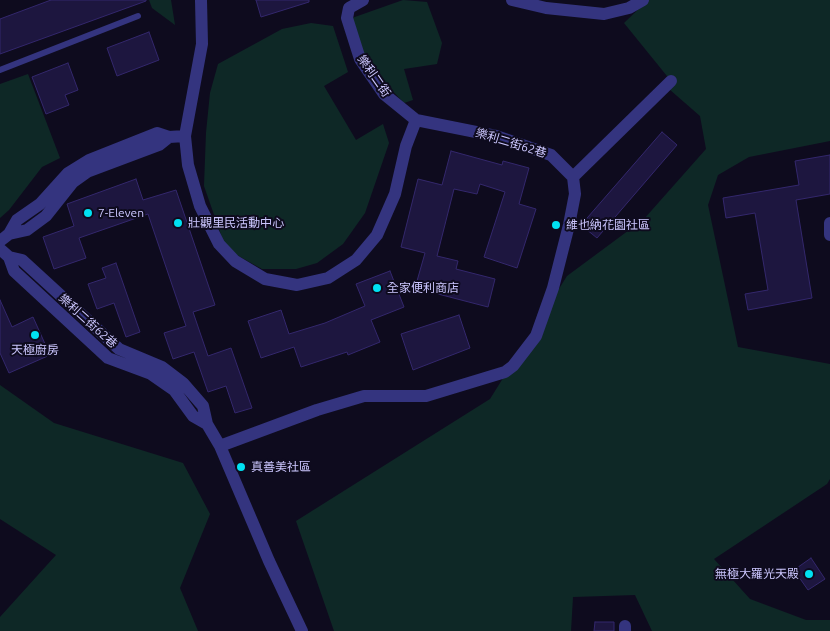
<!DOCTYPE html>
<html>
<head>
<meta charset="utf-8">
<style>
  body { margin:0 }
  canvas { display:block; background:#0e0b1e }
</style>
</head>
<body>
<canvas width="830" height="631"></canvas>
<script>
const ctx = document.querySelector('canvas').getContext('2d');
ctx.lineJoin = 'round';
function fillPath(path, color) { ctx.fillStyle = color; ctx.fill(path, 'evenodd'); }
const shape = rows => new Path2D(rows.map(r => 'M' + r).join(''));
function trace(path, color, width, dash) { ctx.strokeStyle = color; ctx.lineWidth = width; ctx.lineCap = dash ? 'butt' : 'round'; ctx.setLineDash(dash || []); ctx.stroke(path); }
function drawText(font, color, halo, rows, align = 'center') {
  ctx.font = font + ' Ubuntu,"Noto Sans TC",sans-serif'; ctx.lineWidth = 4; ctx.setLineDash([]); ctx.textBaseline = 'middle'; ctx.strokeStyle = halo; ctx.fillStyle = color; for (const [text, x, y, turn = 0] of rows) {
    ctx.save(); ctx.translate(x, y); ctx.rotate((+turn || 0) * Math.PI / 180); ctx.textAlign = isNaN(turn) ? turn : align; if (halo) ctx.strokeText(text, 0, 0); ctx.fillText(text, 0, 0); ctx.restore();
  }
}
fillPath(shape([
  [149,0,171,0,175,25,152,8],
  [403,0,427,2,442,43,437,64,404,69,413,100,404,103,370,67,356,38,352,18],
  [648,0,830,0,830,141,749,157,718,175,708,205,738,347,830,364,830,479,827,484,714,559,750,599,806,620,830,620,830,631,652,631,635,595,573,597,571,631,334,631,296,521,490,399,567,276,644,219,706,149,700,116,669,89,671,81,624,23],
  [311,23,333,26,348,72,324,86,356,140,383,124,389,143,365,213,343,244,317,263,296,269,262,269,226,249,204,186,206,133,210,93,218,64,282,29],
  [28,74,60,158,42,167,9,210,0,218,0,84],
  [0,385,54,423,183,463,210,514,180,588,198,631,0,631,0,617,56,555,0,519]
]), '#0e2826');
const building = shape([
  [51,0,146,0,146,1,0,54,0,19,51,0],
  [256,0,309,0,309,2,261,17,256,0],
  [149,32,159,60,117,76,107,48,149,32],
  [68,63,78,90,65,95,69,105,46,114,32,77,68,63],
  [662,132,677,145,597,238,581,225,662,132],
  [451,151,502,165,503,161,529,168,519,204,536,209,517,268,484,257,505,192,480,184,477,194,454,189,437,256,458,261,456,269,495,279,488,307,415,288,425,253,401,247,418,179,442,185,451,151],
  [830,155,830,194,796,200,812,298,748,310,745,294,768,290,755,213,726,218,723,198,799,185,795,161,830,155],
  [136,179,143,200,176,190,215,305,193,312,208,356,231,348,252,408,235,413,226,386,208,392,194,352,173,359,164,333,186,326,148,214,79,238,86,258,54,269,43,237,74,226,67,204,136,179],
  [116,263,140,332,126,337,114,303,97,309,88,284,106,278,102,268,116,263],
  [390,271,404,307,371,320,380,342,348,355,347,352,301,367,294,347,261,358,248,321,281,310,289,334,325,323,365,306,356,284,390,271],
  [0,300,12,327,33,317,50,355,9,373,0,353,0,300],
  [459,315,470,348,413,370,401,334,459,315],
  [811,558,825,579,808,590,794,570,811,558],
  [595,622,614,622,614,631,594,631,595,622]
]);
fillPath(building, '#1d163f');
trace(building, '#33276c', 1);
trace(shape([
  [0,70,138,16]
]), '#34347f', 6);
trace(shape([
  [201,0,202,44,185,136,188,165,200,206,219,244,235,261,265,279,297,285,328,278,356,260,377,235,395,194,406,146,416,120],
  [512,0,546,8,604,14,629,8,643,0],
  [573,177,671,81],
  [830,223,830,235],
  [9,234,17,220,40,204,68,173,89,160,157,133,169,137,185,136],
  [0,241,9,234,27,230,46,216,73,182,87,172,159,145,169,137],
  [0,249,9,257,22,260,119,349,162,367,183,383,203,406,207,424,220,446,269,561,302,631],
  [9,257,14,271,108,358,151,374,174,390,193,416,207,424],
  [220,446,317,410,364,396,426,396,505,372,513,366,536,336,553,288,569,225,575,194,573,177,551,155,496,136,416,120,384,94,360,59,347,18,349,8,363,0],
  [625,631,625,626]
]), '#34347f', 12);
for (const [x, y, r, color] of [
  [88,213,5,"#00e1f2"],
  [178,223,5,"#00e1f2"],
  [556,225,5,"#00e1f2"],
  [377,288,5,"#00e1f2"],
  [35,335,5,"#00e1f2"],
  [241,467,5,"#00e1f2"],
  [809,574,5,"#00e1f2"]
]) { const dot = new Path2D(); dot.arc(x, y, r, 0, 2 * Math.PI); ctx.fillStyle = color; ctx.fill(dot); trace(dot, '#0e0b1e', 2); }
drawText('12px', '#ccc7ff', '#0e0b1e', [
  ["樂利二街",374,76,55],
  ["樂利二街62巷",511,143,17],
  ["樂利二街62巷",88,321,42]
]);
drawText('12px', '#ccc7ff', '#0e0b1e', [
  ["7-Eleven",98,213],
  ["壯觀里民活動中心",188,223],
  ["維也納花園社區",566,225],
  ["全家便利商店",387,288],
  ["天極廚房",35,350,"center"],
  ["真善美社區",251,467],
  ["無極大羅光天殿",799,574,"right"]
], 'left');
</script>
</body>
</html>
